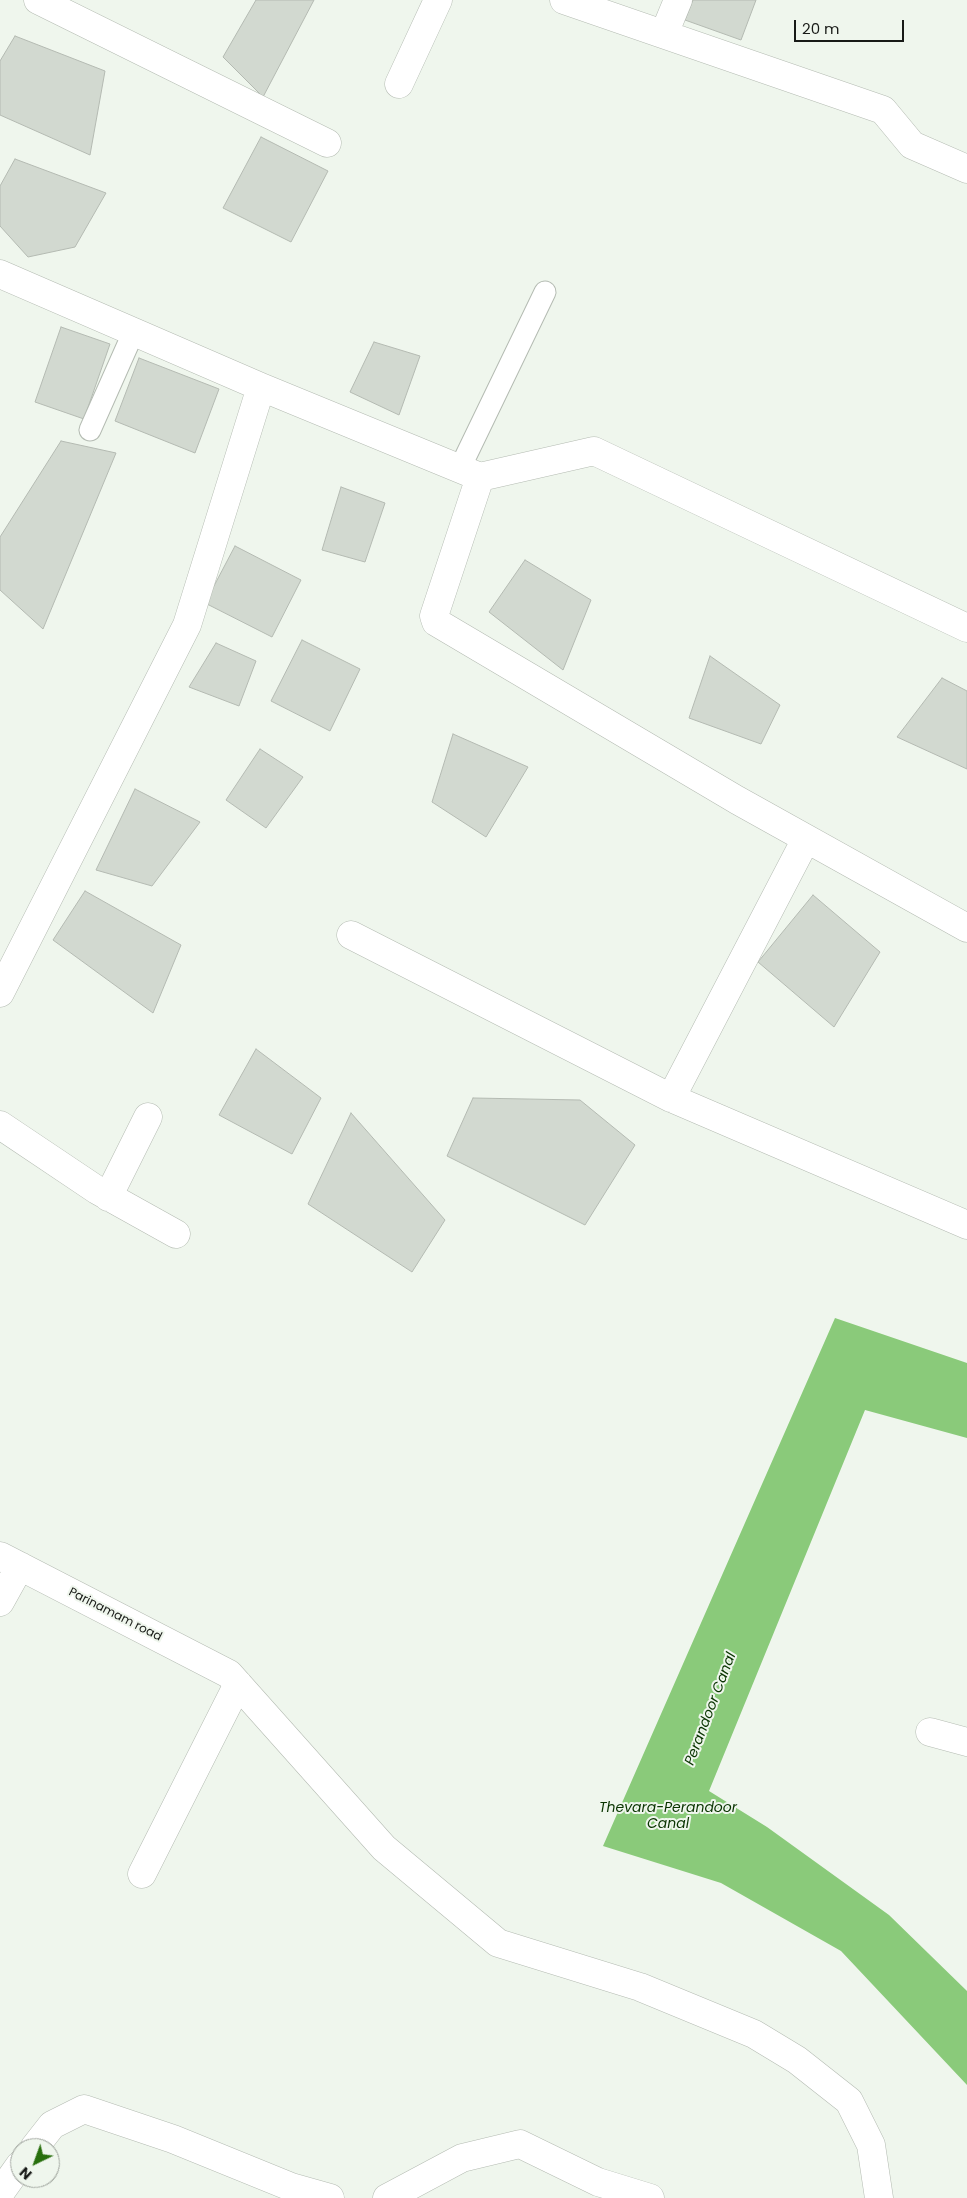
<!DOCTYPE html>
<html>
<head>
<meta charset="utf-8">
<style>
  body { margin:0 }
  #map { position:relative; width:967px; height:2198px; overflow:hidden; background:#eff6ed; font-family:Poppins,sans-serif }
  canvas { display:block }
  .north { position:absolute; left:10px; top:2138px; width:50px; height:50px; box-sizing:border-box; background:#eff6ed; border:1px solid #999e97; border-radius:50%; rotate:222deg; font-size:14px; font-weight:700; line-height:20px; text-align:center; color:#181a17 }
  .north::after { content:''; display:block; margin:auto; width:18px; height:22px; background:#286f0d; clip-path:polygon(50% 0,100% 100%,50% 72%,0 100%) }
  .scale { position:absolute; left:794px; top:20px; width:110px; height:22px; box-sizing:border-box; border:2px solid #181a17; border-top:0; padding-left:6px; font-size:15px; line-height:18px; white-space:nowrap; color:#181a17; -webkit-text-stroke:4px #eff6ed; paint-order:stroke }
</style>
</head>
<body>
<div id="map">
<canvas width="967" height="2198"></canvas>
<div class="north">N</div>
<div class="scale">20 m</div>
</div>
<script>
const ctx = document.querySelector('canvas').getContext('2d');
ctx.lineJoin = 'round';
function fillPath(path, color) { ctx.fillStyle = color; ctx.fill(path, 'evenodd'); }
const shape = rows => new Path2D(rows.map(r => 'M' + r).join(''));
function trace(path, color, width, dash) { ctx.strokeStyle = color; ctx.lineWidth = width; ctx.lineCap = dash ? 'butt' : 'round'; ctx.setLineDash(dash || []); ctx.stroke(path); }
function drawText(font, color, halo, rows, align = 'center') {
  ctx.font = font + ' Poppins,sans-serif'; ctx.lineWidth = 4; ctx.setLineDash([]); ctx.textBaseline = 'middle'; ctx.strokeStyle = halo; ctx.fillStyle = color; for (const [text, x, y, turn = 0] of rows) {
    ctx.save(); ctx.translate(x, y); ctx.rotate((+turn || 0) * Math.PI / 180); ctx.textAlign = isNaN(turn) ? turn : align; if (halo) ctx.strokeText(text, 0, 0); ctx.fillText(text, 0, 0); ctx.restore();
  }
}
fillPath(shape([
  [835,1318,967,1363,967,1438,865,1410,709,1791,767,1827,889,1915,967,1991,967,2085,841,1951,721,1883,603,1846]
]), '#8aca7a');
const building = shape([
  [256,0,314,0,263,97,223,57,256,0],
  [693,0,756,0,741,40,685,20,693,0],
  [15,36,105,71,90,155,0,115,0,61,15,36],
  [261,137,328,171,291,242,223,208,261,137],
  [15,159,106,193,75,247,28,257,0,226,0,186,15,159],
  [61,327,110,344,84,419,35,402,61,327],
  [374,342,420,356,399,415,350,392,374,342],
  [139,358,219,389,195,453,115,421,139,358],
  [61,441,116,453,43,629,0,590,0,537,61,441],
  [341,487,385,503,365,562,322,550,341,487],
  [235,546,301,580,272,637,205,603,235,546],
  [525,560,591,600,563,670,489,612,525,560],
  [302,640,360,669,330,731,271,701,302,640],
  [216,643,256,661,239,706,189,687,216,643],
  [710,656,780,705,761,744,689,718,710,656],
  [942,678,967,691,967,769,897,737,942,678],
  [453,734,528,767,486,837,432,802,453,734],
  [260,749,303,777,266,828,226,800,260,749],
  [135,789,200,822,152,886,96,870,135,789],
  [85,891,181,945,153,1013,53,940,85,891],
  [813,895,880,952,834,1027,758,962,813,895],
  [256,1049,321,1098,292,1154,219,1115,256,1049],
  [473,1098,580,1100,635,1145,585,1225,447,1156,473,1098],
  [351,1113,445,1220,412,1272,308,1204,351,1113]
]);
fillPath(building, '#d2d9d0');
trace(building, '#b4bab2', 1);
const lane = shape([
  [90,430,134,331],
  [460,468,545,292]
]);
const street = shape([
  [38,0,327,143],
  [564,0,883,110,912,145,967,169],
  [664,34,678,0],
  [399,84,438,0],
  [0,274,261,387,480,477,594,451,967,628],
  [480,477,434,616,436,622,737,800,967,928],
  [351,935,671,1098,967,1225],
  [0,993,187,625,261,387],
  [671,1098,806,839],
  [0,1125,97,1190,176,1234],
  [108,1197,148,1117],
  [0,1556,229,1674,384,1848,498,1943,640,1987,754,2034,797,2060,849,2101,871,2145,879,2198],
  [0,1602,20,1566],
  [930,1732,967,1742],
  [142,1874,238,1684],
  [34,2148,52,2125,84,2109,173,2139,291,2187,330,2198],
  [0,2193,20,2165],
  [387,2198,462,2158,520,2144,598,2182,650,2198]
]);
trace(lane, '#b4bbb2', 23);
trace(street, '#b4bbb2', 29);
trace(lane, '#fff', 21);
trace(street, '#fff', 28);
drawText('12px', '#181a17', '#eff6ed', [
  ["Parinamam road",115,1615,27]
]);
drawText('italic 14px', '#093400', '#eff6ed', [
  ["Perandoor Canal",711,1709,-69],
  ["Thevara-Perandoor",668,1808],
  ["Canal",668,1824]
]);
</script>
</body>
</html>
